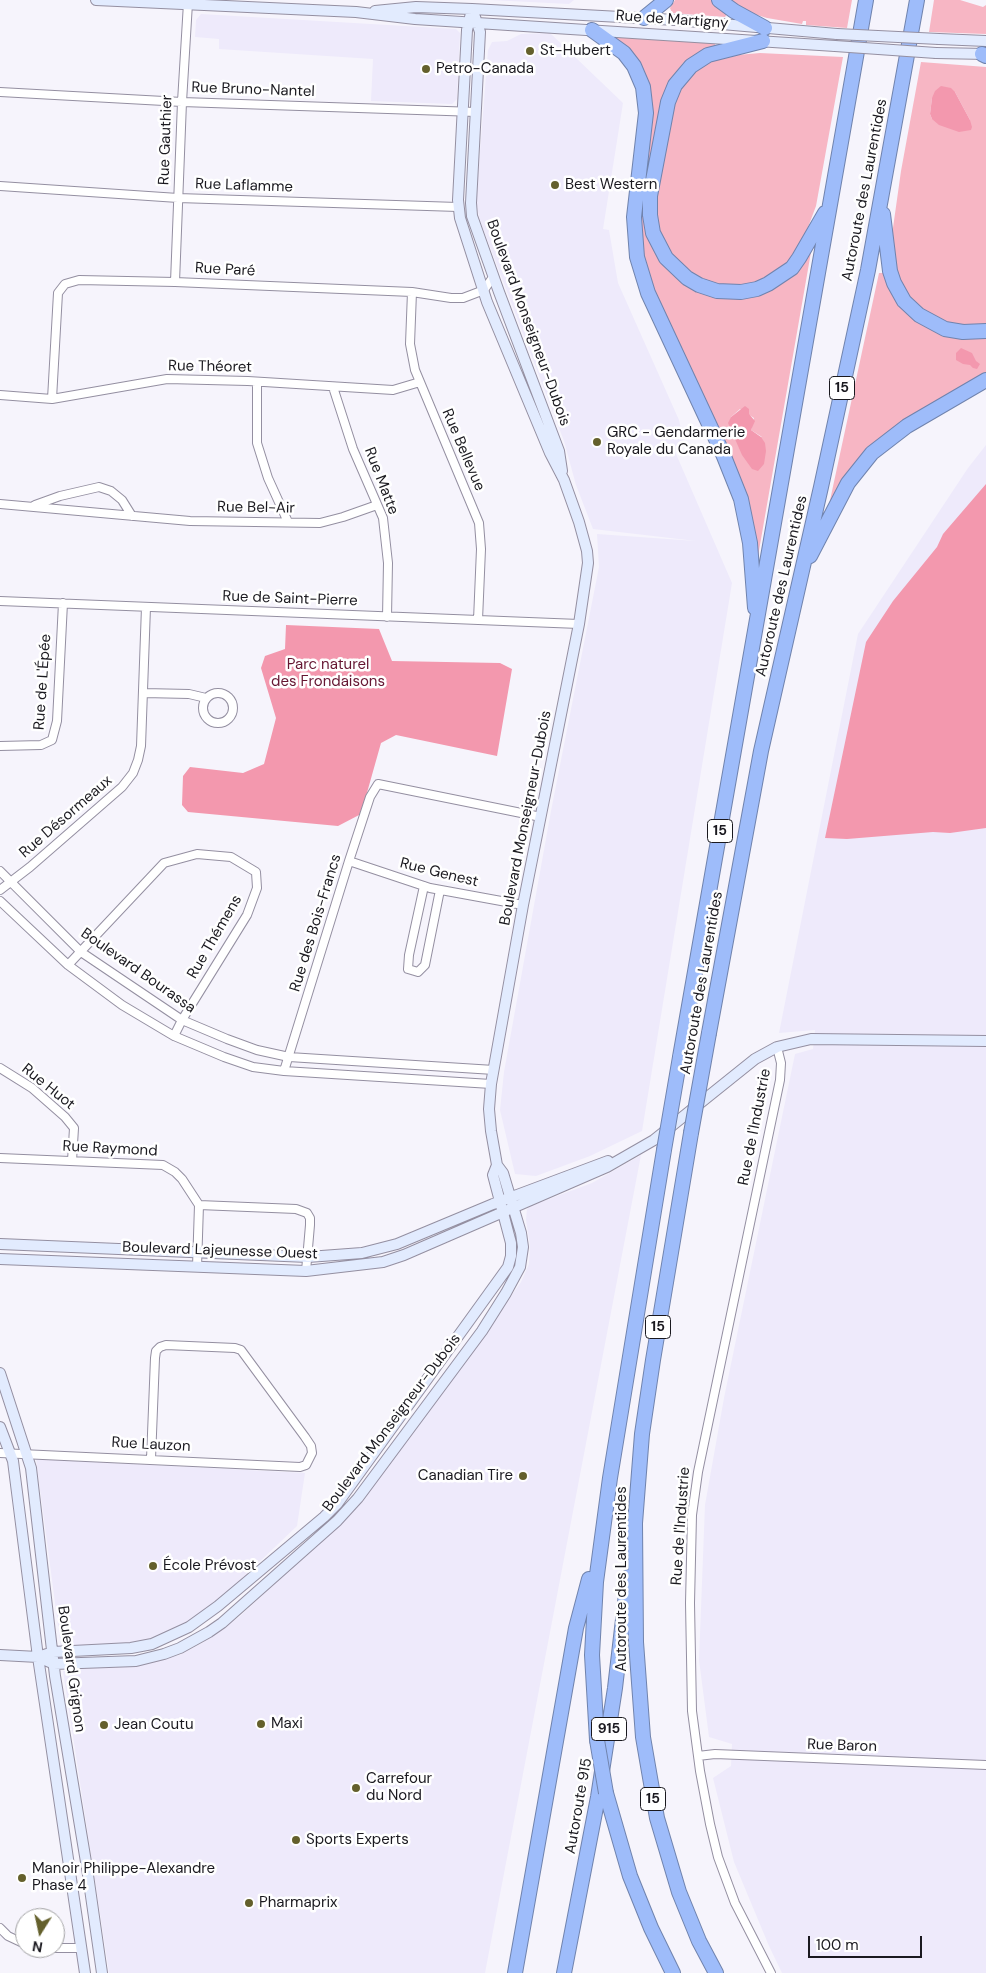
<!DOCTYPE html>
<html>
<head>
<meta charset="utf-8">
<style>
  body { margin:0 }
  #map { position:relative; width:986px; height:1973px; overflow:hidden; background:#f6f4fc; font-family:"DM Sans",sans-serif }
  canvas { display:block }
  .north { position:absolute; left:15px; top:1908px; width:50px; height:50px; box-sizing:border-box; background:#fff; border:1px solid #a3a3a5; border-radius:50%; rotate:190deg; font-size:14px; font-weight:700; line-height:20px; text-align:center; color:#1a191f }
  .north::after { content:''; display:block; margin:auto; width:18px; height:22px; background:#64602c; clip-path:polygon(50% 0,100% 100%,50% 72%,0 100%) }
  .scale { position:absolute; left:808px; top:1936px; width:114px; height:22px; box-sizing:border-box; border:2px solid #1a191f; border-top:0; padding-left:6px; font-size:15px; line-height:18px; white-space:nowrap; color:#1a191f; -webkit-text-stroke:4px #fff; paint-order:stroke }
</style>
</head>
<body>
<div id="map">
<canvas width="986" height="1973"></canvas>
<div class="north">N</div>
<div class="scale">100 m</div>
</div>
<script>
const ctx = document.querySelector('canvas').getContext('2d');
ctx.lineJoin = 'round';
function fillPath(path, color) { ctx.fillStyle = color; ctx.fill(path, 'evenodd'); }
const shape = rows => new Path2D(rows.map(r => 'M' + r).join(''));
function trace(path, color, width, dash) { ctx.strokeStyle = color; ctx.lineWidth = width; ctx.lineCap = dash ? 'butt' : 'round'; ctx.setLineDash(dash || []); ctx.stroke(path); }
function drawText(font, color, halo, rows, align = 'center') {
  ctx.font = font + ' "DM Sans",sans-serif'; ctx.lineWidth = 5; ctx.setLineDash([]); ctx.textBaseline = 'middle'; ctx.strokeStyle = halo; ctx.fillStyle = color; for (const [text, x, y, turn = 0] of rows) {
    ctx.save(); ctx.translate(x, y); ctx.rotate((+turn || 0) * Math.PI / 180); ctx.textAlign = isNaN(turn) ? turn : align; if (halo) ctx.strokeText(text, 0, 0); ctx.fillText(text, 0, 0); ctx.restore();
  }
}
fillPath(shape([
  [490,0,574,0,569,4],
  [201,14,456,29,460,33,457,99,452,104,371,101,373,59,219,49,219,39,195,37,196,20],
  [550,33,623,103,603,229,609,230,618,283,679,420,684,443,673,447,732,583,642,1131,590,1156,536,1176,515,1174,500,1110,504,1072,551,811,599,567,597,534,696,541,593,529,576,485,564,441,480,221,477,206,477,189,488,50,492,42,507,41,521,34],
  [986,445,986,1973,782,1973,769,1946,734,1862,713,1778,731,1766,732,1744,709,1737,699,1660,705,1505,724,1398,795,1054,813,1049,815,1030,779,1033,858,634,968,468],
  [641,1155,485,1973,109,1973,63,1671,148,1662,180,1655,202,1643,239,1617,337,1526,490,1326,521,1282,529,1264,530,1246,526,1220,527,1209,530,1206,592,1183],
  [36,1459,305,1473,297,1526,213,1606,181,1632,142,1645,61,1648]
]), '#eeeafb');
fillPath(shape([
  [675,0,712,0,727,14,725,17,672,13,670,8],
  [725,0,852,0,847,28,806,25,806,21,803,21,802,24,767,18,744,11],
  [934,0,960,0,983,7,986,5,986,34,929,32],
  [611,36,715,43,715,47,703,50,683,63,668,83,665,91,648,180,664,264,738,297,811,252,757,562,756,553,644,265,638,221,651,115],
  [740,409,754,418,751,430,762,437,734,434,730,426,731,417],
  [760,53,843,57,816,206,801,246,788,264,762,281,742,286,722,286,706,281,689,272,675,259,659,234,655,217,657,193,674,106,681,87,693,72,708,61,726,56],
  [921,62,986,67,986,325,956,326,927,314,911,300,899,281,891,242,901,171],
  [955,92,970,120,932,119,930,114,932,98],
  [879,273,885,273,903,309,912,318,923,325,936,332,959,339,986,338,986,373,900,423,829,505]
]), '#f7b6c4');
fillPath(shape([
  [941,86,951,88,955,92,970,120,972,127,971,130,959,132,939,125,932,119,930,114,932,98,935,91],
  [961,348,972,353,976,361,980,364,977,369,973,368,970,365,963,364,956,360,956,353],
  [745,406,749,409,749,414,755,421,751,430,761,437,765,443,766,451,764,464,758,471,752,469,742,455,728,423,731,417],
  [986,484,986,828,950,833,933,832,847,839,825,838,866,642,893,601,937,547,943,534],
  [286,625,379,629,392,661,500,663,512,669,497,756,396,735,381,743,361,814,338,826,188,812,182,805,183,776,190,767,243,773,264,764,276,718,261,668,265,656,285,649]
]), '#f398ae');
const street = shape([
  [0,92,182,102,476,112],
  [0,186,178,198,458,207],
  [175,282,182,102,188,3],
  [412,292,410,344,415,370,479,523,481,549,478,620],
  [257,382,257,443,268,478,288,522],
  [333,387,353,449,383,518,388,563,387,617],
  [0,395,52,399,167,379,248,381,393,390,420,382],
  [52,399,58,293,65,284,79,280,175,282,412,292,451,298,463,298,484,290,493,277],
  [0,504,190,521,320,523,343,517,377,505],
  [35,505,60,496,99,487,111,491,122,500,132,516],
  [0,601,579,624],
  '203 708a15 15 0 1 1 30 0a15 15 0 1 1-30 0Z',
  [144,693,189,694,206,698],
  [0,746,41,745,52,740,57,721,63,603],
  [349,861,430,888,523,905],
  [0,871,81,952,182,1020,227,1039,257,1050,289,1057,494,1070],
  [424,886,409,955,408,969,418,972,425,965,440,890],
  [0,890,30,867,122,787,133,773,138,760,141,746,146,607],
  [0,901,68,965,122,1005,174,1036,224,1057,253,1067,284,1071,491,1084],
  [68,965,164,863,197,854,231,857,256,872,257,888,247,915,182,1020,174,1036],
  [0,1068,32,1088,65,1117,74,1128,72,1161],
  [284,1071,349,861,370,797,378,784,541,817],
  [0,1158,163,1165,175,1172,182,1179,199,1205,197,1267],
  [199,1205,296,1209,307,1213,310,1218,310,1225,306,1271],
  [0,1453,300,1467,306,1465,312,1453,311,1446,305,1437,241,1350,235,1348,166,1345,160,1347,156,1351,155,1358,151,1459],
  [698,1756,715,1754,986,1765],
  [0,1928,8,1936,25,1944],
  [42,1948,80,1948],
  [771,1973,735,1903,718,1857,710,1824,700,1771,692,1711,690,1603,692,1515,698,1472,780,1080,781,1063,777,1047]
]);
const secondary = shape([
  [96,0,356,12,415,19,835,46],
  [375,11,416,7,472,9,676,20,837,34],
  [475,17,480,32,471,203,472,216,499,292,559,451,562,471],
  [939,39,986,41],
  [936,53,986,54],
  [0,1244,308,1257,362,1253,397,1244,493,1204,608,1161],
  [0,1259,306,1271,383,1262,404,1255,607,1167,654,1140,755,1059,777,1047,811,1039,986,1041],
  [0,1373,31,1468,55,1676,87,1868,102,1973],
  [0,1427,13,1461,38,1657,85,1973],
  [0,1655,38,1657,54,1664,136,1661,164,1654,180,1648,209,1632,222,1623,337,1521,358,1498,482,1331,506,1293,520,1267,523,1247,521,1233,503,1173,497,1165,491,1131,489,1109,491,1084,523,905,579,624,588,563,587,551,579,522,564,480,550,453,487,302,460,218,458,200,467,30,472,9],
  [38,1657,53,1652,131,1648,152,1644,189,1627,218,1606,324,1517,337,1504,508,1267,511,1256,511,1243,493,1175,497,1165]
]);
const highway = shape([
  [719,0,734,11,765,28],
  [644,18,666,0],
  [592,30,624,53,634,66,643,87,646,113,634,217,637,257,648,293,723,454,741,499,750,543,755,608],
  [763,41,708,55,691,66,675,85,668,102,650,196,650,215,653,233,666,258,687,278,699,285,717,291,741,292,757,289,768,284,792,268,799,258,825,213],
  [982,54,986,56],
  [883,214,890,271,894,283,904,301,919,315,945,329,963,332,986,331],
  [810,556,848,483,872,453,907,426,986,380],
  [709,1033,761,751,821,487,868,270,917,0],
  [680,1057,866,0],
  [691,1133,653,1360,642,1434,635,1523,636,1642,643,1737,657,1818,679,1892,699,1941,716,1973],
  [597,1740,592,1655,596,1582,610,1478,664,1150],
  [606,1793,630,1876,651,1928,673,1973],
  [515,1973,576,1628,589,1579],
  [564,1973,598,1797,615,1688,628,1577]
]);
trace(street, '#948fa1', 10);
trace(secondary, '#948fa1', 12);
trace(highway, '#7083ad', 16);
trace(street, '#fff', 8);
trace(secondary, '#e2ebfe', 10);
trace(highway, '#9ebcfa', 14);
const secondaryBridge = shape([
  [837,34,939,39],
  [835,46,936,53]
]);
const highwayBridge = shape([
  [691,1133,709,1033],
  [664,1150,680,1057],
  [597,1740,606,1793]
]);
trace(secondaryBridge, '#948fa1', 12, []);
trace(highwayBridge, '#7083ad', 16, []);
trace(secondaryBridge, '#e2ebfe', 10);
trace(highwayBridge, '#9ebcfa', 14);
for (const [x, y, r, color] of [
  [530,51,5,"#64602c"],
  [426,69,5,"#64602c"],
  [555,185,5,"#64602c"],
  [597,442,5,"#64602c"],
  [523,1476,5,"#64602c"],
  [153,1566,5,"#64602c"],
  [261,1724,5,"#64602c"],
  [104,1725,5,"#64602c"],
  [356,1788,5,"#64602c"],
  [296,1840,5,"#64602c"],
  [22,1878,5,"#64602c"],
  [249,1903,5,"#64602c"]
]) { const dot = new Path2D(); dot.arc(x, y, r, 0, 2 * Math.PI); ctx.fillStyle = color; ctx.fill(dot); trace(dot, '#fff', 2); }
for (const [x, y, w] of [
  [842,388,25],
  [720,831,25],
  [658,1327,25],
  [609,1729,35],
  [653,1799,25]
]) { const box = new Path2D(); box.roundRect(x - w / 2, y - 11.5, w, 23, 4); ctx.fillStyle = '#fff'; ctx.fill(box); trace(box, '#1a191f', 1); }
drawText('bold 14px', '#1a191f', null, [
  ["15",842,388],
  ["15",720,831],
  ["15",658,1327],
  ["915",609,1729],
  ["15",653,1799]
]);
drawText('15px', '#1a191f', '#fff', [
  ["Rue de Martigny",672,20,4],
  ["Rue Bruno-Nantel",253,90,2],
  ["Rue Gauthier",166,140,-88],
  ["Rue Laflamme",244,186,2],
  ["Autoroute des Laurentides",865,190,-79],
  ["Rue Paré",225,270,3],
  ["Boulevard Monseigneur-Dubois",528,323,70],
  ["Rue Théoret",210,367,1],
  ["Rue Bellevue",463,450,67],
  ["Rue Matte",381,481,69],
  ["Rue Bel-Air",256,508,1],
  ["Autoroute des Laurentides",782,586,-77],
  ["Rue de Saint-Pierre",290,599,2],
  ["Rue de L'Épée",43,682,-86],
  ["Rue Désormeaux",66,817,-41],
  ["Boulevard Monseigneur-Dubois",526,818,-79],
  ["Rue Genest",439,873,14],
  ["Rue des Bois-Francs",316,923,-73],
  ["Rue Thémens",215,937,-60],
  ["Boulevard Bourassa",138,971,35],
  ["Autoroute des Laurentides",702,983,-80],
  ["Rue Huot",48,1087,39],
  ["Rue de l'Industrie",755,1127,-79],
  ["Rue Raymond",110,1149,3],
  ["Boulevard Lajeunesse Ouest",220,1251,2],
  ["Boulevard Monseigneur-Dubois",392,1423,-53],
  ["Rue Lauzon",151,1445,3],
  ["Rue de l'Industrie",681,1526,-86],
  ["Autoroute des Laurentides",622,1579,-90],
  ["Boulevard Grignon",71,1669,82],
  ["Rue Baron",842,1746,2],
  ["Autoroute 915",579,1806,-80]
]);
drawText('15px', '#1a191f', '#fff', [
  ["St-Hubert",540,51],
  ["Petro-Canada",436,69],
  ["Best Western",565,185],
  ["GRC - Gendarmerie",607,433],
  ["Royale du Canada",607,450],
  ["Canadian Tire",513,1476,"right"],
  ["École Prévost",163,1566],
  ["Maxi",271,1724],
  ["Jean Coutu",114,1725],
  ["Carrefour",366,1779],
  ["du Nord",366,1796],
  ["Sports Experts",306,1840],
  ["Manoir Philippe-Alexandre",32,1869],
  ["Phase 4",32,1886],
  ["Pharmaprix",259,1903]
], 'left');
drawText('15px', '#651632', '#fff', [
  ["Parc naturel",328,665],
  ["des Frondaisons",328,682]
]);
</script>
</body>
</html>
